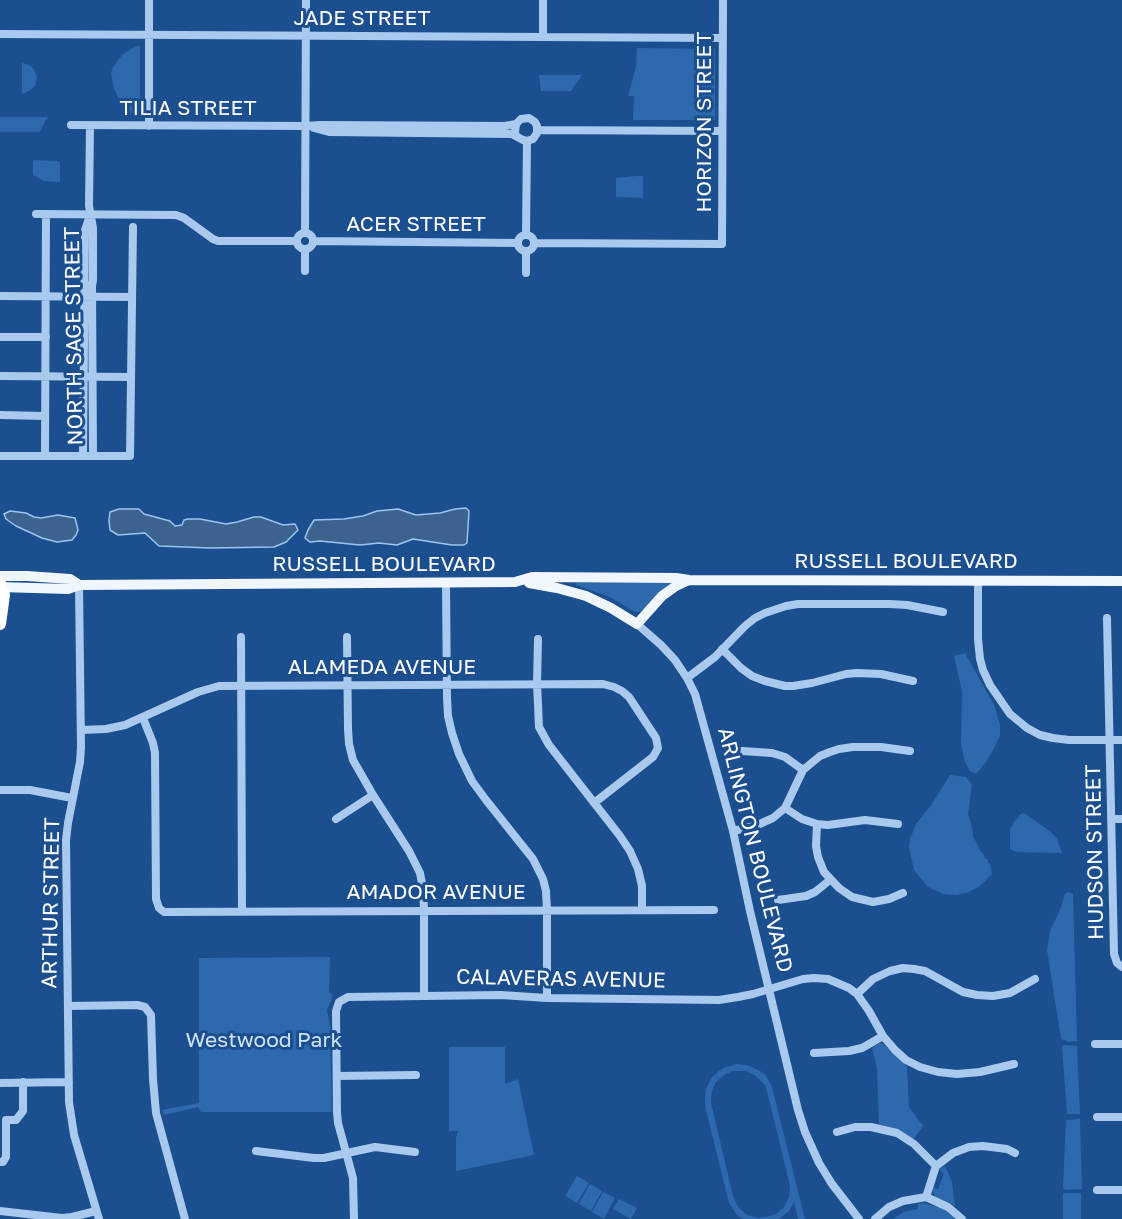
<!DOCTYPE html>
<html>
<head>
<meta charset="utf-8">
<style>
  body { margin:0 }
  canvas { display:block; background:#1b4f8f }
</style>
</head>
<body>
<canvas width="1122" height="1219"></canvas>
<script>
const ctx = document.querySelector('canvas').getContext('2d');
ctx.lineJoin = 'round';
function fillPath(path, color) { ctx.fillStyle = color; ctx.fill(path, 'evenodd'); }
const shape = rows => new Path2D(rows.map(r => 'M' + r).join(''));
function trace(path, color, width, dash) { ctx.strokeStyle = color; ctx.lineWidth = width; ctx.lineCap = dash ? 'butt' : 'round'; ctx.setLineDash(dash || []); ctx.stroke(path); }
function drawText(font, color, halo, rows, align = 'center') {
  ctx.font = font + ' "Golos Text",sans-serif'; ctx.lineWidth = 6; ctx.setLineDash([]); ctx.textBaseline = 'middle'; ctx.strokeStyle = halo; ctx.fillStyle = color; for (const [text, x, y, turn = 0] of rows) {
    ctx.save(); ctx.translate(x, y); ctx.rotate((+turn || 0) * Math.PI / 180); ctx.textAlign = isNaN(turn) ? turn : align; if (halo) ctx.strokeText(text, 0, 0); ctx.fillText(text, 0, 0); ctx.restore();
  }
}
fillPath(shape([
  [136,46,139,46,140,47,140,113,130,113,118,98,114,89,111,73,113,67,122,55],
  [637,48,715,49,715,120,633,120,634,96,628,96,629,93,636,67],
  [22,63,29,65,34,69,37,78,35,86,31,90,22,94],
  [539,75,582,75,571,91,541,91],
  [0,117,48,117,45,121,40,132,0,132],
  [33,160,58,161,60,163,60,182,44,181,33,175],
  [636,176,643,176,643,198,616,197,616,178],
  [576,583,671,583,644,609,638,612,635,612,610,597,576,585],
  [965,653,994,705,1000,725,1000,736,993,750,986,762,976,774,970,771,965,762,961,745,962,691,954,656],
  [950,775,966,777,972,785,968,814,972,827,973,836,980,850,984,855,985,858,988,860,988,863,990,864,992,874,979,887,966,893,957,895,943,894,928,887,914,870,909,847,910,839,916,824,932,804],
  [1024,813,1051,832,1057,839,1062,853,1016,852,1010,849,1010,829,1014,822,1021,814],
  [1068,892,1073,894,1077,1041,1069,1042,1061,1039,1047,950,1050,931,1060,910,1065,894],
  [330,957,329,992,333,995,327,1010,330,1026,332,1112,201,1112,198,1107,164,1115,162,1110,199,1103,199,958],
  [880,1043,883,1044,907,1066,909,1107,923,1126,913,1140,896,1130,879,1124,877,1068,872,1048],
  [1065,1045,1077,1046,1080,1114,1067,1114,1062,1046],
  [449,1047,505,1047,505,1084,518,1079,534,1155,456,1171,456,1138,458,1131,449,1131],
  [736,1064,747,1065,758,1070,765,1074,772,1087,805,1219,798,1219,794,1202,789,1211,779,1219,743,1219,737,1215,729,1203,706,1110,705,1101,706,1089,712,1077,723,1068],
  [733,1071,746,1071,756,1076,765,1085,767,1091,790,1186,789,1197,784,1207,776,1214,770,1216,759,1218,747,1215,738,1207,733,1196,711,1103,711,1097,713,1088,716,1082,726,1074],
  [1080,1119,1082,1189,1066,1190,1063,1188,1066,1120],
  [944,1166,948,1172,952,1182,955,1207,951,1203,935,1197,933,1192,933,1188,938,1189,944,1174,940,1170],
  [577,1176,589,1183,577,1203,565,1196],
  [590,1184,602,1191,591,1211,579,1204],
  [603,1192,615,1198,604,1219,592,1212],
  [1063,1193,1081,1193,1081,1219,1063,1219],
  [619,1199,637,1208,631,1219,613,1209],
  [923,1203,942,1208,954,1217,953,1219,893,1219,904,1212,918,1209,918,1204]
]), '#2e69ad');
const water = shape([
  [466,508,469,511,467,543,464,545,452,545,413,539,397,545,379,543,360,545,320,541,310,542,305,538,308,530,314,520,344,519,363,516,377,511,398,509,416,515,440,513,455,509,466,508],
  [119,509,139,509,144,514,170,521,175,526,182,525,184,520,188,519,200,519,226,524,237,522,254,517,261,517,283,525,295,524,298,530,286,542,274,547,210,548,159,546,145,533,118,535,110,530,109,520,110,512,119,509],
  [10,511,26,513,34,517,41,518,58,515,75,518,78,530,76,535,72,540,57,542,42,538,16,526,6,519,4,514,10,511]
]);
fillPath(water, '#3c6290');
trace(water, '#9cc4f0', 1.5);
trace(shape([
  [0,34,723,38],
  [543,37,543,0],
  [71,125,305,126,320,125,505,126,516,124],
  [90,126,89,206,93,228,93,280,92,286,93,456],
  [149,126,149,0],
  [314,128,329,132,512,134,523,140,527,141,533,139,537,133,537,126,535,122,529,118,521,119,516,124,515,132,516,136],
  [538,130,722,131],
  [36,214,176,215,184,218,213,239,218,241,297,241],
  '297 241a8 8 0 1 1 16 0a8 8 0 1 1-16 0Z',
  [305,233,306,0],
  '518 243a8 8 0 1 1 16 0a8 8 0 1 1-16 0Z',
  [526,235,527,141],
  [313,241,518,243],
  [534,243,722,244,723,0],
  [305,271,305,249],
  [526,273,526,251],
  [0,296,132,297],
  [0,337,46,337],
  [0,376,131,377],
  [0,415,45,416],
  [0,456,130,456,133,227],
  [45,456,46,214],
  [83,456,85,230,90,215],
  [978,580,978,639,980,659,983,670,990,685,1010,714,1027,728,1040,735,1053,738,1069,740,1122,740],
  [446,583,447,697,448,716,452,733,459,754,472,781,486,800,533,859,543,879,546,891,547,910,547,998],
  [79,585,81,747,80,762,68,823,66,840,69,1102,74,1135,99,1219],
  [1107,618,1114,954,1117,963,1122,967],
  [637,624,661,645,675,660,687,678,695,694,733,831,750,911,798,1110,805,1132,819,1163,832,1184,859,1219],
  [241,637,242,911],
  [347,637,348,729,349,744,353,760,373,795,409,851,420,873,423,889,424,910,424,996],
  [538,639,537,684,539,727,549,745,620,836,630,851,638,869,642,886,642,910],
  [722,649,741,668,752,676,765,681,785,686,793,686,812,683,846,674,857,673,881,674,913,681],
  [687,678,715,657,745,626,755,618,765,613,786,606,798,604,890,604,907,605,943,612],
  [143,718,153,743,155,753,156,899,159,908,164,912,714,910],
  [81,730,106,729,125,725,198,692,219,686,603,684,614,687,622,691,629,697,656,738,658,748,653,757,594,803],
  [742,751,772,753,785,757,803,770],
  [0,790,30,790,72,798],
  [785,808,802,819,817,824,828,825,865,820,898,824],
  [336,819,373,795],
  [1112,819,1122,819],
  [817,824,816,846,818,857,824,872,839,888,852,897,873,902,889,899,903,893],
  [733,831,755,826,773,818,785,808,803,770,820,756,830,752,839,749,853,747,881,747,910,751],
  [778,900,806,896,815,892,830,880],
  [857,994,873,979,890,971,903,968,914,969,925,971,963,992,977,995,993,996,1010,993,1035,979],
  [68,1006,137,1005,145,1007,151,1015,153,1079,156,1113,185,1219],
  [1095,1044,1122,1044],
  [814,1053,849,1051,862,1048,883,1036],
  [337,1076,416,1075],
  [0,1083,69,1082],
  [1097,1117,1122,1117],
  [837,1132,855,1127,871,1127,897,1133,914,1144,936,1166],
  [256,1151,314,1158,324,1158,375,1147,415,1152],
  [0,1162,3,1162,6,1157,6,1120,16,1120,23,1111,23,1082],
  [1097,1190,1122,1190],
  [926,1197,936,1166,953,1153,969,1147,983,1146,1007,1149,1015,1153],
  [0,1211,62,1218,72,1217,96,1211],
  [354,1219,353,1178,338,1123,337,1112,336,1011,339,1002,348,997,501,995,547,998,719,1000,738,997,753,994,803,979,814,978,828,979,849,988,857,994,869,1011,883,1036,895,1050,906,1060,920,1067,938,1072,957,1074,980,1072,1014,1064],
  [875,1219,889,1207,903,1201,926,1197,948,1207,962,1219]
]), '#a9c9ee', 8);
trace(shape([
  [0,576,27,576,70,579,79,585],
  [529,583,557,588,586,596,611,608,637,624,662,596,676,586,689,580],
  [0,587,68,589,79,585,515,582,532,577,676,578,689,580,1122,581]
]), '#f0f6ff', 10);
trace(shape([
  [0,583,4,595,0,624]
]), '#fff', 12);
drawText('21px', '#fff', '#1b4f8f', [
  ["JADE STREET",362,18],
  ["TILIA STREET",188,108],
  ["HORIZON STREET",704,122,-90],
  ["ACER STREET",416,224],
  ["NORTH SAGE STREET",74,336,-91],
  ["RUSSELL BOULEVARD",906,561],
  ["RUSSELL BOULEVARD",384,564],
  ["ALAMEDA AVENUE",382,667],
  ["ARLINGTON BOULEVARD",755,850,76],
  ["HUDSON STREET",1095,852,-91],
  ["AMADOR AVENUE",436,892],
  ["ARTHUR STREET",51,903,-89],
  ["CALAVERAS AVENUE",561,979,1]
]);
drawText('21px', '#cfe3fa', '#1b4f8f', [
  ["Westwood Park",264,1040]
]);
</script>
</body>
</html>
